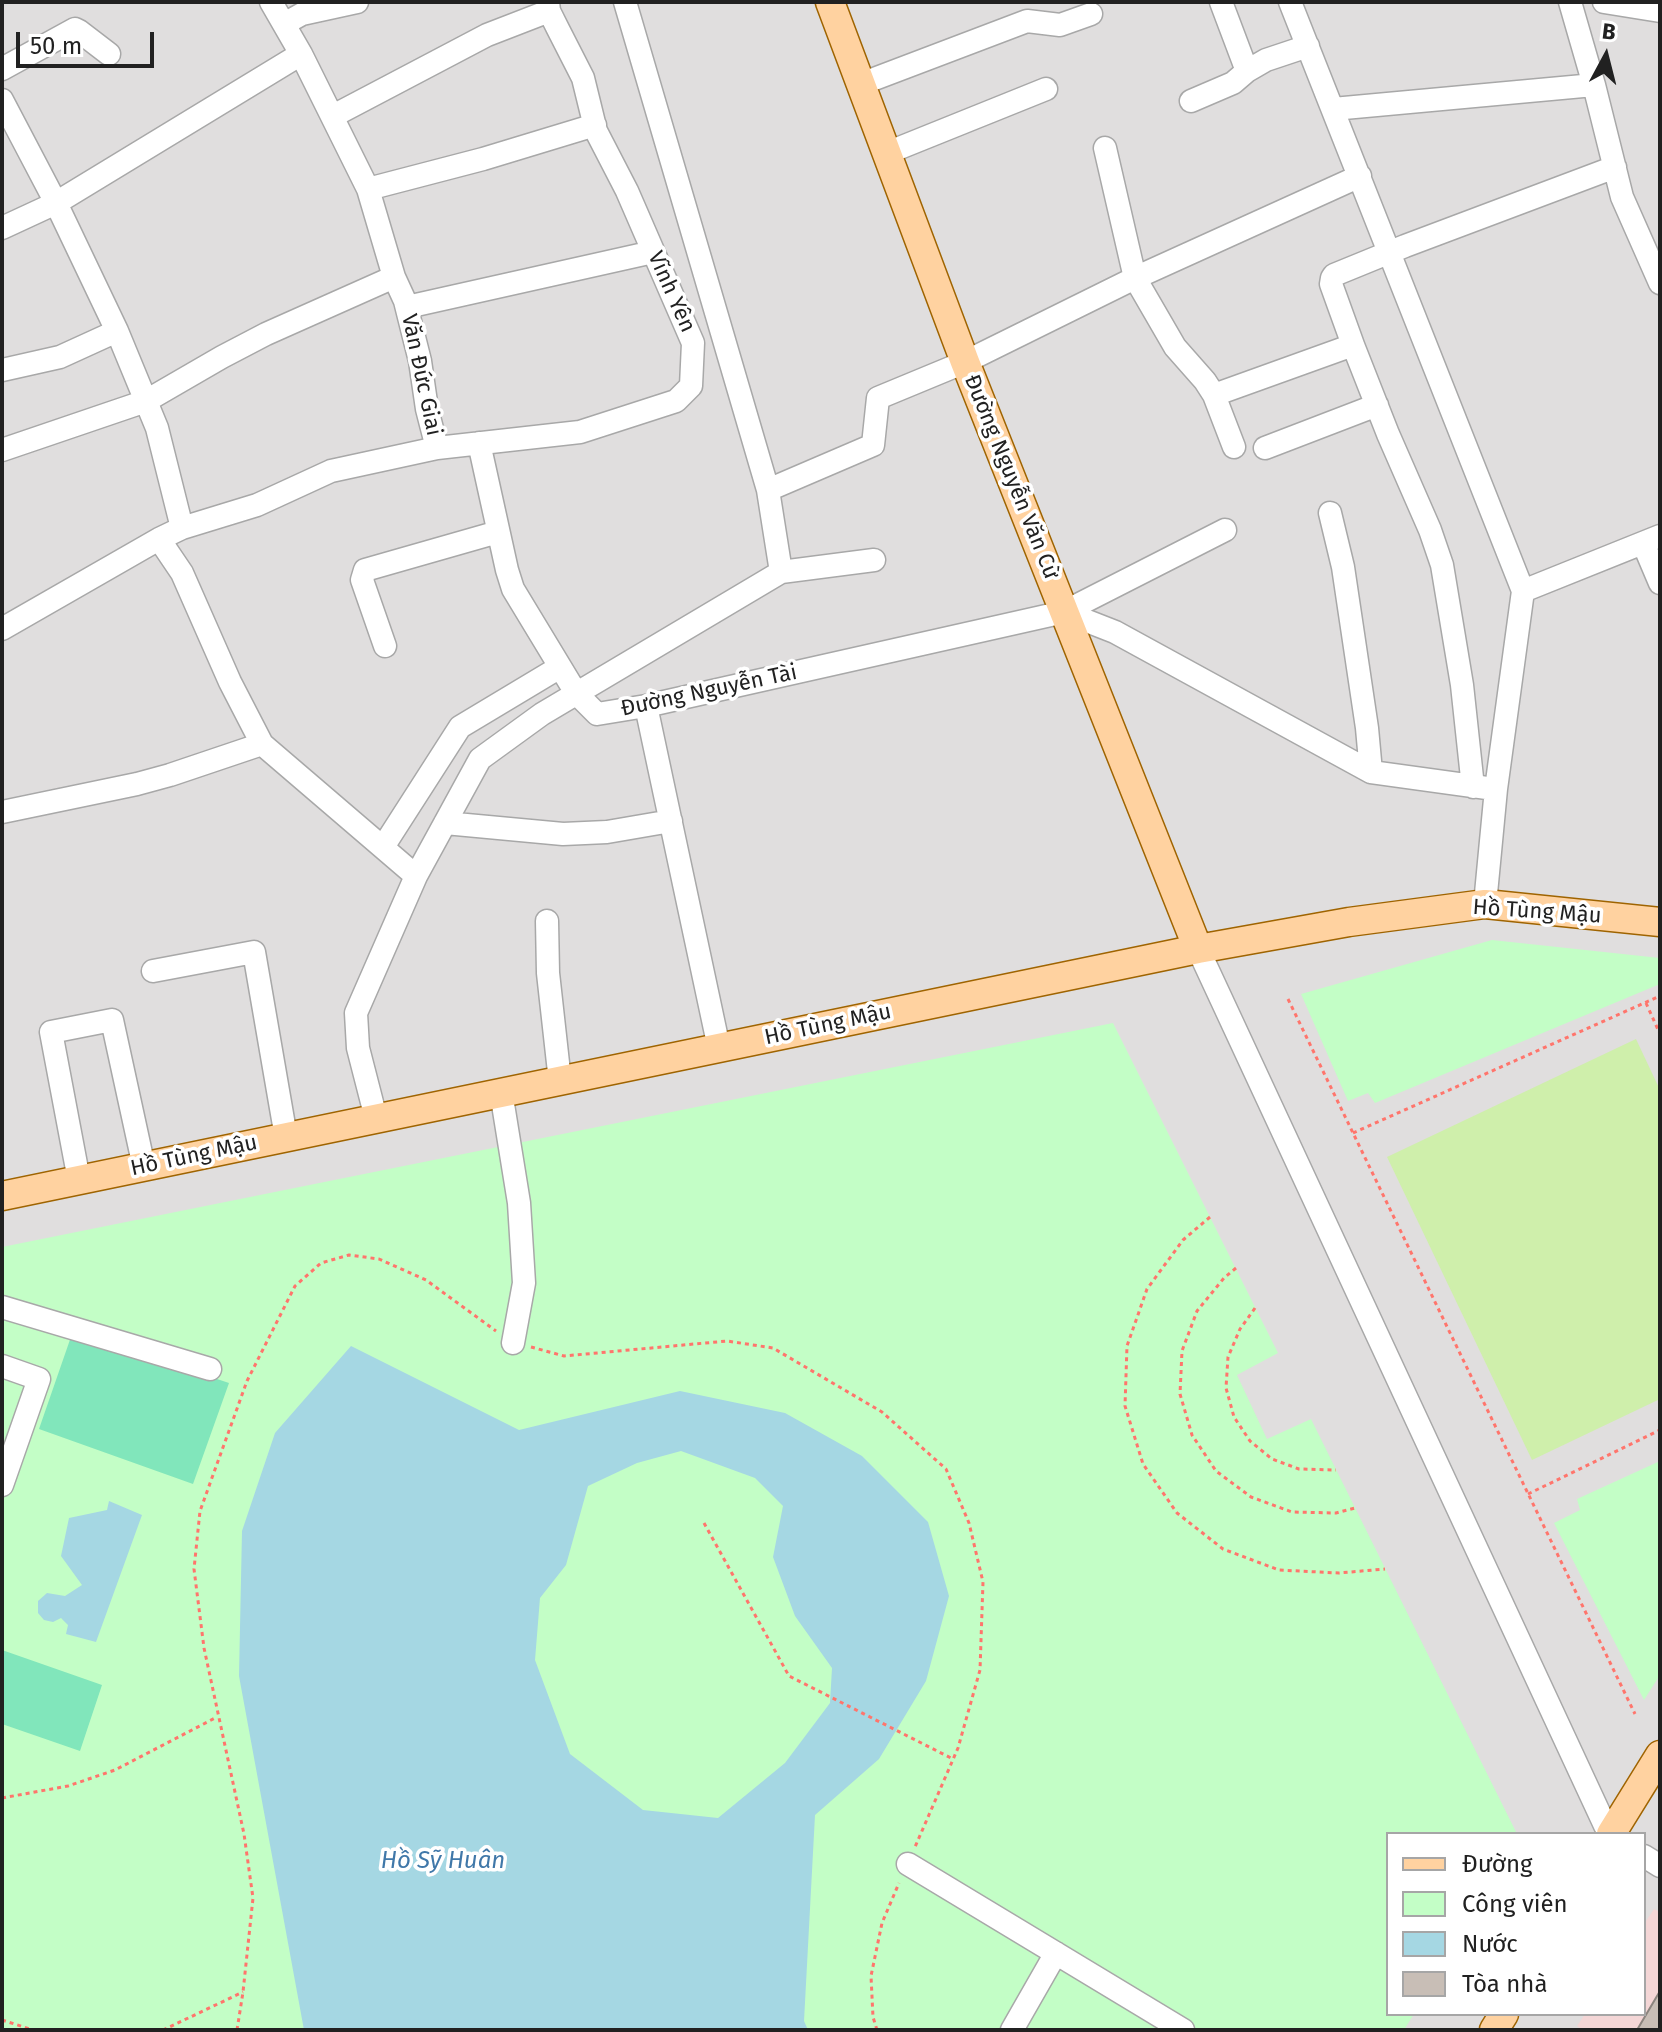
<!DOCTYPE html>
<html>
<head>
<meta charset="utf-8">
<style>
  body { margin:0 }
  #map { position:relative; width:1662px; height:2032px; overflow:hidden; background:#f2eee8; font-family:"Fira Sans",sans-serif }
  canvas { display:block }
  .frame { position:absolute; inset:0; border:4px solid #212121; pointer-events:none }
  .legend { position:absolute; left:1386px; top:1832px; width:260px; height:184px; box-sizing:border-box; background:#fff; border:2px solid #a6a6a6; margin:0; padding:10px 14px; list-style:none; font-size:24px; color:#212121 }
  .legend li { display:flex; align-items:center; gap:16px; height:40px }
  .legend b { width:40px; border:2px solid #a6a6a6 }
  .north { position:absolute; left:1566px; top:16px; width:80px; height:80px; -webkit-text-stroke:6px #fff; paint-order:stroke; rotate:7deg; font-size:22px; font-weight:700; line-height:32px; text-align:center; color:#212121 }
  .north::after { content:''; display:block; margin:auto; width:28px; height:36px; background:#212121; clip-path:polygon(50% 0,100% 100%,50% 72%,0 100%) }
  .scale { position:absolute; left:16px; top:32px; width:138px; height:36px; box-sizing:border-box; border:4px solid #212121; border-top:0; padding-left:10px; font-size:24px; line-height:28px; white-space:nowrap; color:#212121; -webkit-text-stroke:6px #fff; paint-order:stroke }
</style>
</head>
<body>
<div id="map">
<canvas width="1662" height="2032"></canvas>
<div class="frame"></div>
<ul class="legend">
<li><b style="height:10px;background:#ffd2a0"></b>Đường</li>
<li><b style="height:22px;background:#c3fec6"></b>Công viên</li>
<li><b style="height:22px;background:#a5d7e3"></b>Nước</li>
<li><b style="height:22px;background:#c8beb6"></b>Tòa nhà</li>
</ul>
<div class="north">B</div>
<div class="scale">50 m</div>
</div>
<script>
const ctx = document.querySelector('canvas').getContext('2d');
ctx.lineJoin = 'round';
function fillPath(path, color) { ctx.fillStyle = color; ctx.fill(path, 'evenodd'); }
const shape = rows => new Path2D(rows.map(r => 'M' + r).join(''));
function trace(path, color, width, dash) { ctx.strokeStyle = color; ctx.lineWidth = width; ctx.lineCap = dash ? 'butt' : 'round'; ctx.setLineDash(dash || []); ctx.stroke(path); }
function drawText(font, color, halo, rows, align = 'center') {
  ctx.font = font + ' "Fira Sans",sans-serif'; ctx.lineWidth = 7; ctx.setLineDash([]); ctx.textBaseline = 'middle'; ctx.strokeStyle = halo; ctx.fillStyle = color; for (const [text, x, y, turn = 0] of rows) {
    ctx.save(); ctx.translate(x, y); ctx.rotate((+turn || 0) * Math.PI / 180); ctx.textAlign = isNaN(turn) ? turn : align; if (halo) ctx.strokeText(text, 0, 0); ctx.fillText(text, 0, 0); ctx.restore();
  }
}
fillPath(shape([
  [2,2,1660,2,1660,2030,2,2030],
  [1388,1834,1644,1834,1644,2014,1388,2014]
]), '#e0dede');
fillPath(shape([
  [1654,1909,1660,1912,1660,2030,1583,2030,1577,2026,1585,2014,1644,2014,1644,1924]
]), '#f4d6d6');
fillPath(shape([
  [1636,1039,1660,1090,1660,1399,1532,1460,1387,1157]
]), '#cfefab');
fillPath(shape([
  [1492,940,1660,958,1660,984,1375,1103,1368,1093,1348,1101,1301,994],
  [1113,1023,1278,1353,1237,1375,1267,1439,1311,1419,1517,1834,1388,1834,1388,2014,1414,2014,1404,2030,2,2030,2,1247],
  [1660,1461,1660,1675,1644,1700,1554,1523,1580,1510,1577,1499]
]), '#c3fec6');
fillPath(shape([
  [73,1331,229,1383,193,1484,39,1429],
  [2,1650,102,1685,80,1751,2,1724]
]), '#81e6bb');
fillPath(shape([
  [351,1346,519,1430,680,1391,785,1413,862,1456,928,1522,949,1596,926,1681,879,1759,815,1815,804,2021,808,2030,304,2030,239,1676,242,1531,275,1433],
  [681,1451,755,1478,783,1506,773,1557,795,1616,832,1668,830,1703,785,1763,718,1818,643,1810,570,1754,535,1660,540,1598,566,1565,588,1486,637,1463],
  [109,1501,142,1515,96,1642,66,1634,68,1625,61,1618,53,1622,44,1620,38,1613,38,1601,47,1593,65,1596,82,1585,61,1556,69,1518,107,1510]
]), '#a5d7e3');
const building = shape([
  [1660,1991,1660,2030,1637,2030,1660,1991]
]);
fillPath(building, '#c8beb6');
trace(building, '#8c857f', 2);
const minor = shape([
  [1221,2,1247,71,1266,60,1308,46],
  [1290,2,1523,591,1496,789,1485,904],
  [1570,2,1594,85,1622,197,1660,283],
  [1604,2,1660,11],
  [284,24,302,14,357,2],
  [2,69,75,29,79,31,109,54],
  [861,84,1027,21,1060,25,1091,14],
  [2,100,56,203,117,331,157,428,182,528],
  [1191,101,1233,83,1247,71],
  [1333,109,1594,85],
  [333,116,487,35,549,11],
  [1105,148,1135,278,1175,347,1205,381,1214,395,1234,447],
  [887,153,1046,89],
  [368,189,483,159,595,125],
  [2,228,56,203,301,54],
  [407,307,653,252],
  [2,370,60,357,117,331],
  [1214,395,1353,345],
  [479,443,507,570,513,589,576,693,597,714,646,706,1064,612,1225,530],
  [437,448,580,432,676,401,691,386,693,343,627,191,596,131,583,78,558,29,549,11,548,2],
  [1265,448,1377,405],
  [2,450,146,401,222,357,266,334,394,277],
  [768,490,873,445,878,398,965,362,1135,278,1360,176],
  [1330,513,1343,567,1367,728,1371,772],
  [159,539,182,573,230,682,262,744,416,876],
  [1643,543,1660,583],
  [781,572,874,560],
  [1523,591,1660,536],
  [1064,612,1115,632,1371,772,1487,788],
  [2,629,159,539,182,528,257,505,331,471,437,448,427,409,420,361,405,301,394,277,368,189,301,54,271,2],
  [385,646,362,580,365,570,498,532],
  [646,706,719,1048],
  [1473,787,1462,685,1442,565,1430,530,1388,434,1353,345,1331,284,1332,278,1334,275,1405,246,1615,167],
  [2,812,137,784,170,775,262,744],
  [445,823,563,834,607,832,671,821],
  [383,847,460,727,560,667],
  [547,921,548,973,560,1081],
  [1198,949,1609,1834],
  [153,971,254,952,286,1137],
  [501,1092,519,1203,524,1283,513,1343],
  [376,1118,358,1048,356,1013,416,876,480,759,542,714,781,572,768,490,625,2],
  [79,1180,51,1032,112,1020,144,1167],
  [2,1307,210,1369],
  [2,1366,39,1379,2,1485],
  [1644,1856,1660,1866],
  [908,1864,1183,2030],
  [1012,2030,1056,1953]
]);
const major = shape([
  [830,2,965,362,1198,949],
  [2,1196,1198,949,1349,922,1485,904,1660,922],
  [1611,1834,1660,1755],
  [1494,2030,1504,2014]
]);
trace(minor, '#a8a8a8', 25);
trace(major, '#9f6400', 31);
trace(shape([
  [1288,999,1635,1714],
  [1646,1003,1660,1034],
  [1353,1133,1660,996],
  [1210,1217,1183,1240,1147,1289,1127,1346,1125,1406,1143,1464,1177,1513,1223,1549,1279,1570,1339,1573,1385,1569],
  [1236,1268,1224,1278,1197,1311,1182,1351,1180,1394,1192,1435,1216,1471,1251,1497,1292,1512,1336,1513,1355,1508],
  [1255,1308,1240,1329,1228,1357,1226,1388,1234,1417,1250,1441,1272,1459,1299,1469,1336,1470],
  [531,1347,564,1356,727,1341,773,1348,882,1412,946,1469,969,1523,983,1582,980,1670,958,1748,915,1847],
  [1528,1494,1660,1430],
  [704,1523,789,1676,953,1759],
  [2,1798,68,1786,115,1770,217,1717],
  [2,2020,33,2030],
  [163,2030,243,1992],
  [237,2030,243,1992,253,1898,244,1834,204,1648,194,1569,200,1511,247,1381,295,1286,321,1263,349,1255,379,1259,426,1280,496,1331],
  [877,2030,873,2017,871,1976,882,1923,899,1883]
]), '#ff756c', 3, [4, 4]);
trace(minor, '#fff', 22);
trace(major, '#ffd2a0', 28);
drawText('22px', '#212121', '#fff', [
  ["Vĩnh Yên",671,292,66],
  ["Văn Đức Giai",421,375,78],
  ["Đường Nguyễn Văn Cừ",1011,477,68],
  ["Đường Nguyễn Tài",709,691,-12],
  ["Hồ Tùng Mậu",1537,912,4],
  ["Hồ Tùng Mậu",828,1025,-12],
  ["Hồ Tùng Mậu",194,1156,-12]
]);
drawText('italic 24px', '#4078a9', '#fff', [
  ["Hồ Sỹ Huân",443,1861]
]);
</script>
</body>
</html>
